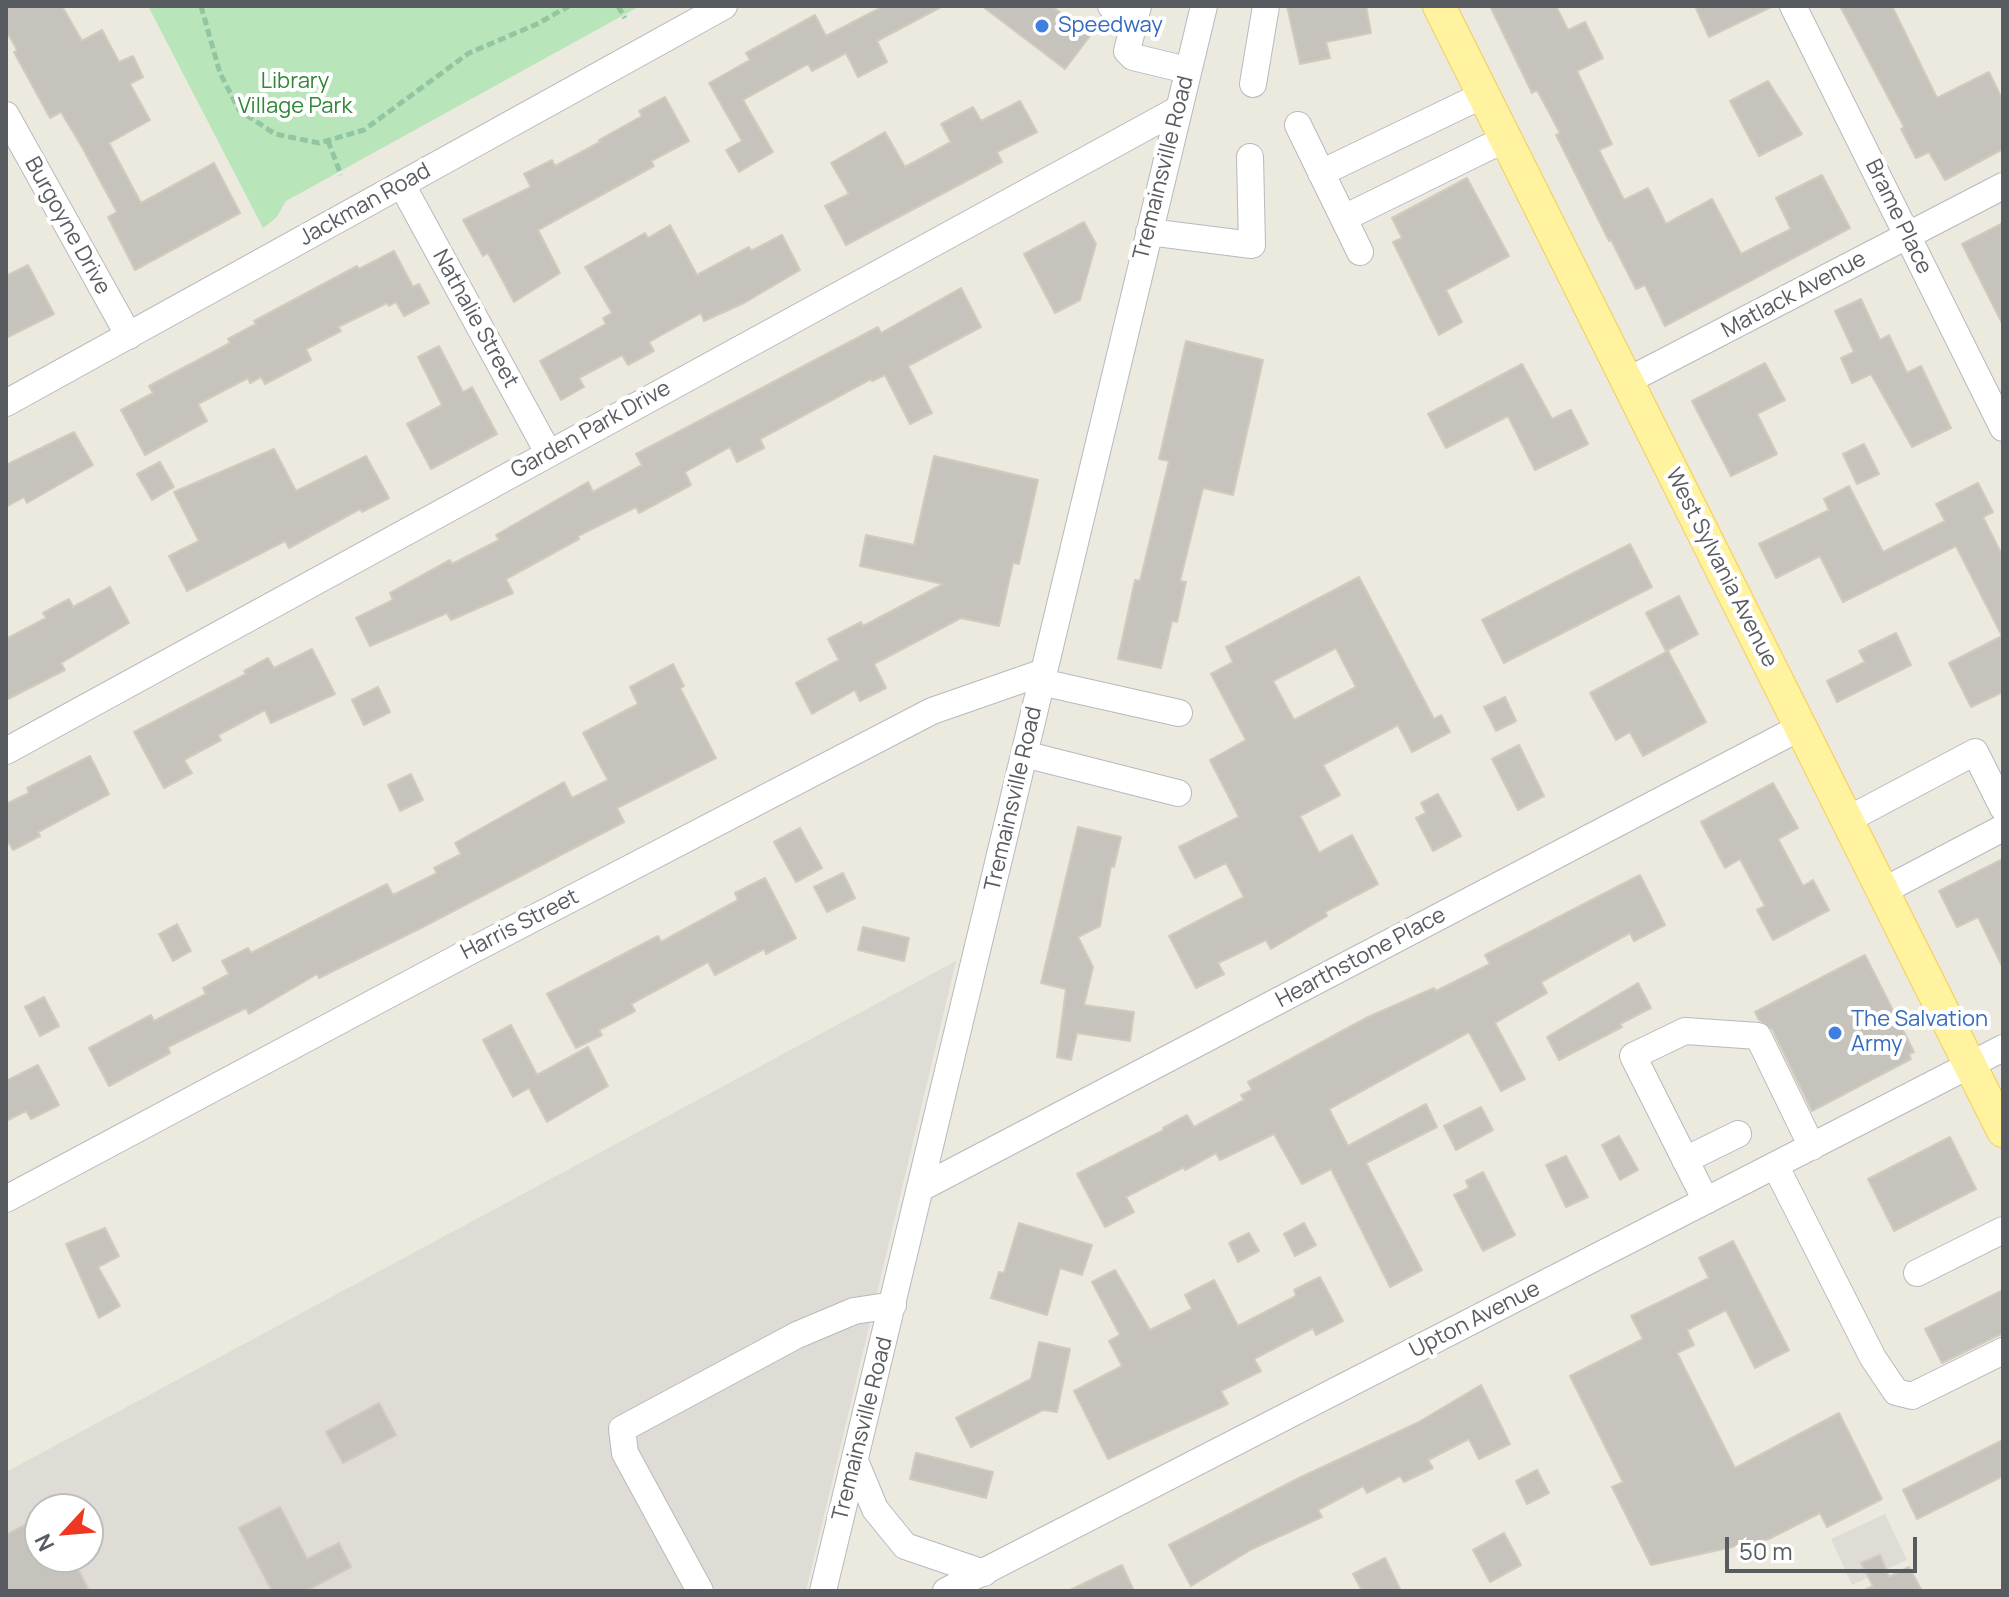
<!DOCTYPE html>
<html>
<head>
<meta charset="utf-8">
<style>
  body { margin:0 }
  #map { position:relative; width:2009px; height:1597px; overflow:hidden; background:#ece9de; font-family:Manrope,sans-serif }
  canvas { display:block }
  .frame { position:absolute; inset:0; border:8px solid #585b60; pointer-events:none }
  .north { position:absolute; left:24px; top:1493px; width:80px; height:80px; box-sizing:border-box; background:#fff; border:2px solid #bcbdbf; border-radius:50%; rotate:244deg; font-size:22px; font-weight:700; line-height:32px; text-align:center; color:#585b60 }
  .north::after { content:''; display:block; margin:auto; width:28px; height:36px; background:#ef3822; clip-path:polygon(50% 0,100% 100%,50% 72%,0 100%) }
  .scale { position:absolute; left:1725px; top:1537px; width:192px; height:36px; box-sizing:border-box; border:4px solid #585b60; border-top:0; padding-left:10px; font-size:24px; line-height:28px; white-space:nowrap; color:#585b60; -webkit-text-stroke:6px #fff; paint-order:stroke }
</style>
</head>
<body>
<div id="map">
<canvas width="2009" height="1597"></canvas>
<div class="frame"></div>
<div class="north">N</div>
<div class="scale">50 m</div>
</div>
<script>
const ctx = document.querySelector('canvas').getContext('2d');
ctx.lineJoin = 'round';
function fillPath(path, color) { ctx.fillStyle = color; ctx.fill(path, 'evenodd'); }
const shape = rows => new Path2D(rows.map(r => 'M' + r).join(''));
function trace(path, color, width, dash) { ctx.strokeStyle = color; ctx.lineWidth = width; ctx.lineCap = dash ? 'butt' : 'round'; ctx.setLineDash(dash || []); ctx.stroke(path); }
function drawText(font, color, halo, rows, align = 'center') {
  ctx.font = font + ' Manrope,sans-serif'; ctx.lineWidth = 8; ctx.setLineDash([]); ctx.textBaseline = 'middle'; ctx.strokeStyle = halo; ctx.fillStyle = color; for (const [text, x, y, turn = 0] of rows) {
    ctx.save(); ctx.translate(x, y); ctx.rotate((+turn || 0) * Math.PI / 180); ctx.textAlign = isNaN(turn) ? turn : align; if (halo) ctx.strokeText(text, 0, 0); ctx.fillText(text, 0, 0); ctx.restore();
  }
}
fillPath(shape([
  [956,961,806,1591,6,1591,6,1472],
  [40,1509,88,1509,88,1557,40,1557],
  [1885,1514,1907,1560,1852,1585,1831,1539]
]), '#dfdcd6');
fillPath(shape([
  [148,6,640,6,286,201,276,218,263,228]
]), '#b9e5ba');
const building = shape([
  [6,6,62,6,82,41,102,30,119,62,133,56,143,77,130,84,150,120,109,143,141,203,214,163,240,213,135,270,108,217,117,212,82,147,61,112,50,118,14,52,17,50,6,30,6,6],
  [884,6,943,6,877,41,887,62,858,77,846,53,812,71,808,64,743,100,773,152,739,172,726,150,742,141,709,83,750,60,746,53,815,15,826,36,884,6],
  [982,6,1052,6,1090,36,1065,69,982,6],
  [1287,6,1366,6,1371,33,1326,42,1330,58,1300,64,1287,6],
  [1490,6,1556,6,1568,30,1585,22,1603,58,1577,71,1612,144,1599,150,1624,200,1648,188,1666,224,1712,199,1741,254,1791,229,1776,198,1822,175,1850,228,1665,326,1645,285,1636,289,1611,240,1609,241,1556,135,1560,133,1537,90,1532,93,1490,6],
  [1695,6,1773,6,1709,37,1695,6],
  [1840,6,1892,6,1937,98,1989,72,2003,101,2003,149,1945,180,1929,152,1916,158,1901,129,1904,127,1840,6],
  [1768,81,1802,134,1759,156,1730,101,1768,81],
  [665,97,689,141,651,161,654,166,538,230,560,273,514,302,488,253,483,256,463,220,531,187,524,174,552,160,555,166,600,142,599,140,642,116,639,111,665,97],
  [1020,101,1037,132,997,152,1002,162,846,245,825,206,849,194,831,163,885,132,905,167,951,142,941,124,973,107,981,121,1020,101],
  [1467,178,1509,256,1446,290,1462,322,1439,335,1393,242,1402,238,1392,218,1467,178],
  [1084,222,1096,244,1080,300,1055,313,1024,254,1084,222],
  [2003,223,2003,325,1962,244,2003,223],
  [670,225,697,275,749,247,751,251,782,235,800,270,744,303,704,321,701,313,649,342,654,351,628,365,622,355,579,378,584,387,561,400,540,361,606,324,603,318,612,313,585,267,645,233,648,238,670,225],
  [394,251,413,287,419,284,429,303,404,316,396,302,389,306,387,303,338,327,341,331,306,349,311,360,265,384,261,377,250,383,248,378,198,404,207,421,145,455,121,410,153,393,149,386,230,343,228,339,256,324,254,321,357,266,359,269,394,251],
  [28,265,54,314,6,338,6,276,28,265],
  [961,288,981,327,908,366,932,413,910,424,885,375,872,381,871,379,760,439,764,448,737,462,730,447,685,472,691,485,639,513,636,507,578,536,579,539,506,579,513,593,451,620,447,613,370,646,356,618,393,600,390,593,450,560,452,564,499,540,496,535,588,482,593,492,642,465,636,454,878,327,881,333,961,288],
  [1861,299,1880,340,1889,335,1907,373,1921,366,1951,428,1912,447,1871,374,1852,383,1841,358,1854,352,1835,311,1861,299],
  [1186,341,1263,360,1233,495,1203,488,1180,581,1186,582,1177,622,1172,621,1161,668,1118,659,1135,580,1140,581,1169,461,1159,459,1186,341],
  [439,346,463,392,472,387,497,434,431,469,407,424,442,405,418,357,439,346],
  [1765,363,1785,400,1757,414,1777,454,1731,476,1692,401,1765,363],
  [1522,364,1552,419,1571,410,1588,444,1535,470,1508,416,1446,448,1428,414,1522,364],
  [74,432,93,465,27,503,24,497,6,507,6,465,74,432],
  [1864,444,1879,474,1857,484,1843,454,1864,444],
  [274,449,296,491,366,456,389,498,362,512,360,509,289,548,285,541,187,591,169,556,199,541,174,492,274,449],
  [934,456,1038,480,1019,564,1013,563,999,626,961,618,874,664,886,688,860,701,855,690,812,714,796,683,839,660,828,639,861,622,863,626,943,584,860,566,866,535,914,545,934,456],
  [160,462,174,487,152,500,137,474,160,462],
  [1978,483,1993,512,1983,517,2003,557,2003,692,1971,707,1949,663,2002,636,1956,546,1843,602,1820,556,1776,578,1759,544,1829,510,1824,499,1849,486,1883,552,1945,521,1936,504,1978,483],
  [1630,544,1652,587,1504,663,1482,620,1630,544],
  [1359,577,1434,719,1441,715,1450,732,1412,752,1398,725,1323,765,1340,795,1300,816,1319,853,1352,835,1378,884,1325,912,1327,916,1271,949,1266,940,1218,963,1224,974,1196,988,1169,936,1244,897,1226,863,1195,878,1179,847,1239,817,1210,760,1246,740,1211,674,1233,662,1226,647,1359,577],
  [1336,648,1356,687,1294,720,1273,681,1336,648],
  [110,587,129,623,61,663,65,670,6,700,6,639,46,618,43,613,69,599,73,607,110,587],
  [1679,596,1698,634,1666,651,1646,613,1679,596],
  [1896,633,1911,665,1837,702,1827,681,1865,662,1859,651,1896,633],
  [312,649,335,694,271,723,265,710,218,735,221,740,184,760,192,773,164,788,134,732,246,674,244,671,268,658,274,668,312,649],
  [1668,651,1706,722,1643,756,1630,732,1616,740,1590,693,1668,651],
  [673,664,684,686,680,688,716,758,617,808,624,822,419,929,319,978,317,974,249,1014,246,1008,168,1047,170,1053,109,1086,89,1048,151,1015,154,1021,206,994,203,988,229,974,222,961,248,948,251,953,387,884,393,895,437,873,434,868,461,854,455,843,564,782,572,798,608,780,583,733,638,704,630,687,673,664],
  [378,687,390,712,364,725,352,700,378,687],
  [1505,697,1516,721,1496,731,1484,707,1505,697],
  [1519,745,1544,796,1518,810,1492,759,1519,745],
  [90,756,109,794,38,832,40,836,13,850,6,838,6,804,29,793,27,788,90,756],
  [411,774,423,800,400,811,388,785,411,774],
  [1773,783,1798,828,1778,839,1803,886,1813,880,1829,910,1773,940,1757,910,1765,906,1740,859,1725,868,1701,822,1773,783],
  [1438,794,1461,836,1433,851,1416,818,1426,813,1421,803,1438,794],
  [1078,827,1121,837,1114,867,1111,866,1100,926,1078,937,1093,967,1084,1005,1134,1012,1130,1041,1077,1033,1071,1060,1057,1057,1066,989,1041,983,1078,827],
  [800,828,822,868,796,882,774,842,800,828],
  [2003,859,2003,968,1978,917,1957,927,1939,891,2003,859],
  [843,873,855,898,827,912,814,887,843,873],
  [1640,875,1665,925,1634,941,1630,933,1541,982,1547,993,1495,1023,1525,1079,1501,1091,1469,1032,1329,1109,1348,1146,1426,1104,1437,1127,1366,1163,1422,1270,1390,1287,1331,1169,1302,1184,1274,1134,1220,1160,1216,1153,1185,1170,1184,1167,1126,1197,1134,1212,1105,1227,1077,1174,1164,1130,1163,1128,1187,1115,1194,1127,1244,1100,1241,1095,1252,1090,1248,1082,1368,1017,1434,988,1436,991,1490,964,1485,955,1640,875],
  [765,878,796,938,766,954,764,949,715,975,708,962,631,1004,635,1011,599,1030,602,1035,576,1048,547,994,658,936,661,942,738,900,735,893,765,878],
  [177,924,191,951,173,961,159,934,177,924],
  [863,927,909,938,904,961,858,950,863,927],
  [1865,955,1914,1052,1909,1054,1911,1059,1812,1111,1772,1029,1759,1020,1755,1012,1865,955],
  [1638,983,1651,1008,1620,1024,1622,1027,1559,1060,1547,1037,1638,983],
  [44,997,59,1026,40,1036,25,1007,44,997],
  [511,1025,537,1075,588,1047,608,1086,547,1122,529,1088,513,1097,483,1040,511,1025],
  [38,1065,59,1105,31,1119,26,1111,6,1121,6,1081,38,1065],
  [1481,1107,1493,1130,1456,1150,1444,1126,1481,1107],
  [1619,1136,1638,1170,1620,1180,1602,1145,1619,1136],
  [1950,1137,1976,1189,1894,1231,1868,1179,1950,1137],
  [1566,1156,1588,1197,1566,1207,1546,1165,1566,1156],
  [1483,1172,1515,1235,1483,1251,1454,1195,1469,1188,1466,1181,1483,1172],
  [1019,1223,1092,1245,1082,1275,1060,1268,1047,1315,991,1298,999,1272,1004,1273,1019,1223],
  [1304,1223,1316,1245,1295,1256,1284,1234,1304,1223],
  [105,1228,119,1256,98,1267,120,1306,99,1318,66,1244,105,1228],
  [1249,1233,1259,1251,1238,1262,1229,1243,1249,1233],
  [1733,1241,1789,1350,1755,1368,1726,1310,1687,1330,1694,1345,1677,1353,1735,1468,1839,1413,1882,1499,1827,1527,1820,1513,1769,1539,1651,1565,1612,1487,1623,1482,1570,1376,1643,1339,1631,1316,1709,1278,1699,1258,1733,1241],
  [1115,1270,1150,1330,1192,1309,1185,1295,1214,1280,1238,1326,1296,1296,1294,1290,1320,1277,1343,1321,1316,1335,1313,1328,1254,1359,1261,1371,1221,1391,1228,1404,1108,1459,1074,1391,1122,1366,1109,1341,1120,1335,1092,1282,1115,1270],
  [2003,1290,2003,1333,1942,1363,1925,1329,2003,1290],
  [1039,1342,1070,1349,1057,1412,1043,1410,971,1447,956,1418,1031,1379,1039,1342],
  [1481,1385,1510,1444,1479,1459,1469,1439,1428,1460,1433,1468,1404,1482,1400,1476,1367,1493,1363,1486,1318,1510,1322,1517,1252,1549,1191,1586,1169,1545,1301,1477,1417,1423,1481,1385],
  [379,1403,396,1435,343,1463,326,1432,379,1403],
  [2003,1440,2003,1476,1917,1519,1903,1490,2003,1440],
  [916,1453,993,1472,986,1498,910,1479,916,1453],
  [1537,1470,1549,1493,1527,1504,1516,1481,1537,1470],
  [280,1507,307,1559,339,1543,351,1567,306,1591,272,1591,239,1528,280,1507],
  [40,1517,40,1557,72,1557,89,1591,6,1591,6,1535,40,1517],
  [1504,1533,1521,1565,1490,1582,1473,1550,1504,1533],
  [1880,1555,1889,1577,1909,1567,1922,1591,1862,1591,1873,1586,1861,1563,1880,1555],
  [1385,1558,1401,1591,1362,1591,1353,1574,1385,1558],
  [1122,1565,1134,1591,1068,1591,1122,1565]
]);
fillPath(building, '#c6c3bc');
trace(building, '#d0cbbd', 2);
const minor = shape([
  [1111,6,1133,22],
  [1138,6,1127,51,1133,57,1187,70],
  [1793,6,2003,428],
  [1253,84,1266,6],
  [6,115,129,336],
  [1298,125,1360,252],
  [1321,173,1481,96],
  [402,185,549,454],
  [1344,218,1503,140],
  [1149,232,1252,245,1250,157],
  [1627,381,2003,186],
  [6,403,724,6],
  [1041,682,1179,713],
  [6,751,1177,110],
  [1024,754,1178,793],
  [1847,820,1975,752,2003,808],
  [1883,891,2003,828],
  [1685,1160,1738,1134],
  [1775,1165,1873,1358,1896,1392,1912,1396,2003,1351],
  [921,1188,1801,727],
  [6,1199,461,956,932,711,1044,672],
  [1706,1201,1633,1056,1685,1031,1758,1036,1812,1147],
  [1917,1273,2003,1230],
  [855,1461,875,1509,905,1546,984,1573],
  [700,1591,625,1453,622,1429,797,1335,854,1311,893,1305],
  [823,1591,1204,6],
  [946,1591,2003,1048]
]);
const major = shape([
  [1439,6,2003,1131]
]);
trace(minor, '#b7b9be', 28);
trace(major, '#f6cc4d', 34);
trace(shape([
  [201,6,220,73,239,110,275,134,319,143,364,130,469,53,537,24,569,6],
  [618,6,625,18],
  [328,141,341,175]
]), '#92c6a2', 5, [8, 4]);
trace(minor, '#fff', 26);
trace(major, '#fff3a0', 32);
for (const [x, y, r, color] of [
  [1042,26,8,"#3f7fe0"],
  [1835,1033,8,"#3f7fe0"]
]) { const dot = new Path2D(); dot.arc(x, y, r, 0, 2 * Math.PI); ctx.fillStyle = color; ctx.fill(dot); trace(dot, '#fff', 3); }
drawText('22px', '#366cbe', '#fff', [
  ["Speedway",1058,26],
  ["The Salvation",1851,1020],
  ["Army",1851,1045]
], 'left');
drawText('22px', '#318638', '#fff', [
  ["Library",295,82],
  ["Village Park",295,107]
]);
drawText('22px', '#585b60', '#fff', [
  ["Tremainsville Road",1164,168,-76],
  ["Jackman Road",365,205,-29],
  ["Brame Place",1898,217,64],
  ["Burgoyne Drive",67,226,61],
  ["Matlack Avenue",1794,295,-28],
  ["Nathalie Street",475,319,61],
  ["Garden Park Drive",591,430,-29],
  ["West Sylvania Avenue",1721,568,63],
  ["Tremainsville Road",1014,799,-77],
  ["Harris Street",520,925,-27],
  ["Hearthstone Place",1361,958,-28],
  ["Upton Avenue",1475,1320,-27],
  ["Tremainsville Road",863,1429,-76]
]);
</script>
</body>
</html>
